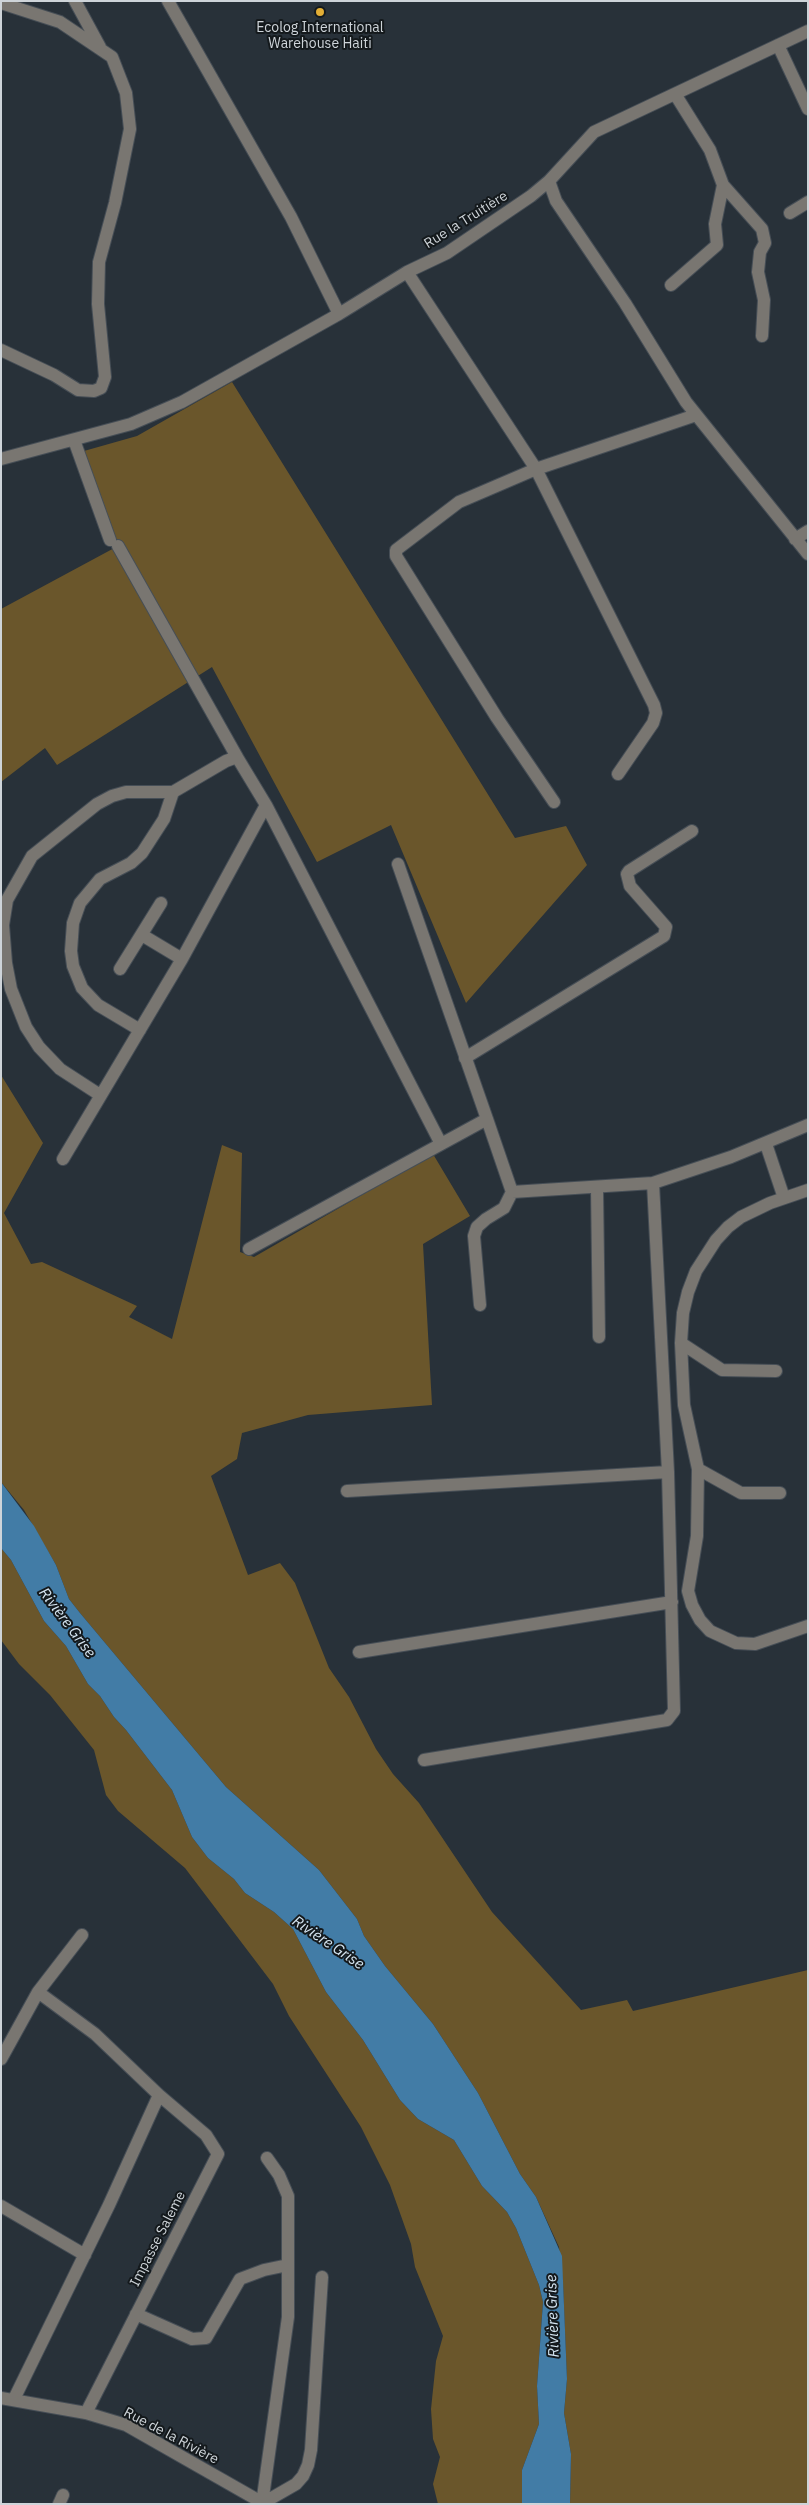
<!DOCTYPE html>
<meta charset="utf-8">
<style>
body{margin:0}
#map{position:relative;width:809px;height:2505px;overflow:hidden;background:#283139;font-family:"IBM Plex Sans",sans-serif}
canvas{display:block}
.frame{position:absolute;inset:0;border:2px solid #ced4d9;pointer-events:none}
</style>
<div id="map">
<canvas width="809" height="2505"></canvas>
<div class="frame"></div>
</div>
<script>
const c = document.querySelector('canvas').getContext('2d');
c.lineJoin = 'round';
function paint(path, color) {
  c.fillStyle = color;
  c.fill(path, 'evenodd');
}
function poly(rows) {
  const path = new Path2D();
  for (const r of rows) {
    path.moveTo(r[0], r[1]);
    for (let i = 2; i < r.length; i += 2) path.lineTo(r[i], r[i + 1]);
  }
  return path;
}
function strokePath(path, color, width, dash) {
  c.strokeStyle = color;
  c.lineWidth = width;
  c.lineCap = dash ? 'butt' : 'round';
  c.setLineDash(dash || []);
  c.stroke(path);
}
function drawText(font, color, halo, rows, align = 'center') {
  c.font = font + ' "IBM Plex Sans",sans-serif';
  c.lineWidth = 4;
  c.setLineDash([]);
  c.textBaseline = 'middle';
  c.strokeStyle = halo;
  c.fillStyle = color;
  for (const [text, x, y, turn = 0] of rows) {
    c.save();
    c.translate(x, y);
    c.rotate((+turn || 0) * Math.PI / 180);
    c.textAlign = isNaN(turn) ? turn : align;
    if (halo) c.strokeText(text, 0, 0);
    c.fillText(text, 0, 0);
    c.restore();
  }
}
paint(poly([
 [232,382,515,838,566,826,587,865,466,1003,391,825,317,862,212,667,57,765,45,748,1,782,1,609,118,546,84,451,137,436],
 [1,1075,43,1143,4,1213,31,1264,42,1262,137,1306,129,1317,172,1339,222,1145,242,1153,240,1252,254,1257,433,1154,470,1216,423,1244,432,1405,308,1415,242,1433,237,1459,211,1476,248,1575,280,1563,295,1583,329,1668,349,1697,376,1749,393,1774,419,1803,492,1912,581,2010,627,2000,633,2011,808,1970,808,2504,570,2504,571,2454,564,2413,567,2379,563,2283,559,2247,536,2197,520,2174,478,2093,433,2024,385,1966,364,1936,357,1919,319,1870,226,1787,80,1613,69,1599,56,1565,24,1510,1,1482],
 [1,1548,11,1560,44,1621,66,1646,88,1684,100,1696,114,1717,126,1730,172,1790,192,1837,208,1858,234,1879,245,1893,274,1912,293,1929,326,1992,363,2040,400,2100,418,2119,454,2140,482,2186,507,2212,516,2228,539,2285,543,2302,537,2386,539,2424,522,2470,522,2504,438,2504,433,2484,440,2457,433,2439,431,2409,436,2361,443,2336,415,2267,411,2244,390,2185,361,2127,289,2016,273,1984,185,1868,118,1811,106,1795,94,1750,50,1695,19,1664,1,1640]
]), '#6a562b');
paint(poly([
 [1,1482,34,1526,56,1565,69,1599,80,1613,226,1787,319,1870,357,1919,364,1936,385,1966,433,2024,478,2093,520,2174,536,2197,562,2256,567,2379,564,2413,571,2454,570,2504,522,2504,522,2470,539,2424,537,2386,543,2302,539,2285,516,2228,507,2212,482,2186,454,2140,418,2119,400,2100,363,2040,326,1992,293,1929,274,1912,245,1893,234,1879,208,1858,192,1837,172,1790,126,1730,114,1717,100,1696,88,1684,66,1646,44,1621,11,1560,1,1548]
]), '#427ca6');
const minor = poly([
 [75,1,100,47],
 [168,1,291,217,339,314],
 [1,3,60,22,112,57,126,93,130,129,115,203,99,262,98,304,105,377,101,388,94,391,78,390,54,375,1,350],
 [778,45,808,109],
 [675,94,710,150,723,185,762,229,765,243,760,252,758,272,764,300,762,336],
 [549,181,556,201,625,303,686,402,808,554],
 [790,213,808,202],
 [407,272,536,469,654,705,656,713,653,723,618,774],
 [671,285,717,245,715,224,723,185],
 [74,440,110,540],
 [1,459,131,424,182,402,339,314,407,272,447,253,531,196,549,181,594,132,808,31],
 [795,539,808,531],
 [118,546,237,757],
 [554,802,497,718,396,556,396,550,459,502,536,469,696,415],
 [398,864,487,1119],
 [142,935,182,959],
 [120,969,161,903],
 [140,1030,98,1005,82,988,73,966,71,951,73,923,80,903,100,879,131,863,142,853,164,819,173,792],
 [465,1058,664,936,666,927,630,886,627,874,629,871,692,831],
 [100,1095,60,1069,39,1047,26,1027,11,989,6,963,3,925,7,900,32,856,97,804,112,796,126,792,173,792,226,761,237,757,266,805,441,1144],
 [766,1144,784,1198],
 [63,1159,182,959,266,805],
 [597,1188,599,1337],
 [808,1190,770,1203,741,1217,728,1227,716,1240,696,1271,688,1292,683,1313,681,1343,684,1405,698,1469,697,1536,688,1591,692,1605,700,1620,710,1631,736,1643,755,1644,808,1626],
 [249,1249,487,1119,512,1192,653,1183,731,1157,808,1125],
 [480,1305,474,1236,477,1227,486,1219,504,1208,512,1192],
 [681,1343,722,1370,776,1371],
 [698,1469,741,1493,780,1493],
 [347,1491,668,1472],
 [359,1652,672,1602],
 [424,1760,667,1720,674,1711,668,1472,653,1183],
 [38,1992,82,1935],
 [1,2059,38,1992,95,2034,159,2095,109,2205,14,2399],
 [1,2206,85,2255],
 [136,2314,192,2339,206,2338,240,2279,264,2270,288,2265],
 [1,2398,86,2413,126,2425,263,2503],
 [86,2413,218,2154,206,2135,159,2095],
 [263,2503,296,2484,303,2476,308,2465,311,2450,322,2277],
 [59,2504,63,2495],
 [262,2504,288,2317,288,2196,279,2175,267,2158]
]);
strokePath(minor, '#464e56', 14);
strokePath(minor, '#797671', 12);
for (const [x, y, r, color] of [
 [320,12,5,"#e3ae35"]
]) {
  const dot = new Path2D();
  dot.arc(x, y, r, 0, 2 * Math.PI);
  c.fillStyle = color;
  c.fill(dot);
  strokePath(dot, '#14191c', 2);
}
drawText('14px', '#ced4d9', '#14191c', [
 ["Ecolog International",320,28],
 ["Warehouse Haiti",320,44]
]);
drawText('14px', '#ced4d9', '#14191c', [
 ["Rue la Truitière",466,220,-32],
 ["Impasse Saleme",158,2239,-63],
 ["Rue de la Rivière",171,2436,28]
]);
drawText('italic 15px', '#d5e5f1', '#14191c', [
 ["Rivière Grise",67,1623,53],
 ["Rivière Grise",328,1943,34],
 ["Rivière Grise",553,2316,-92]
]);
</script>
